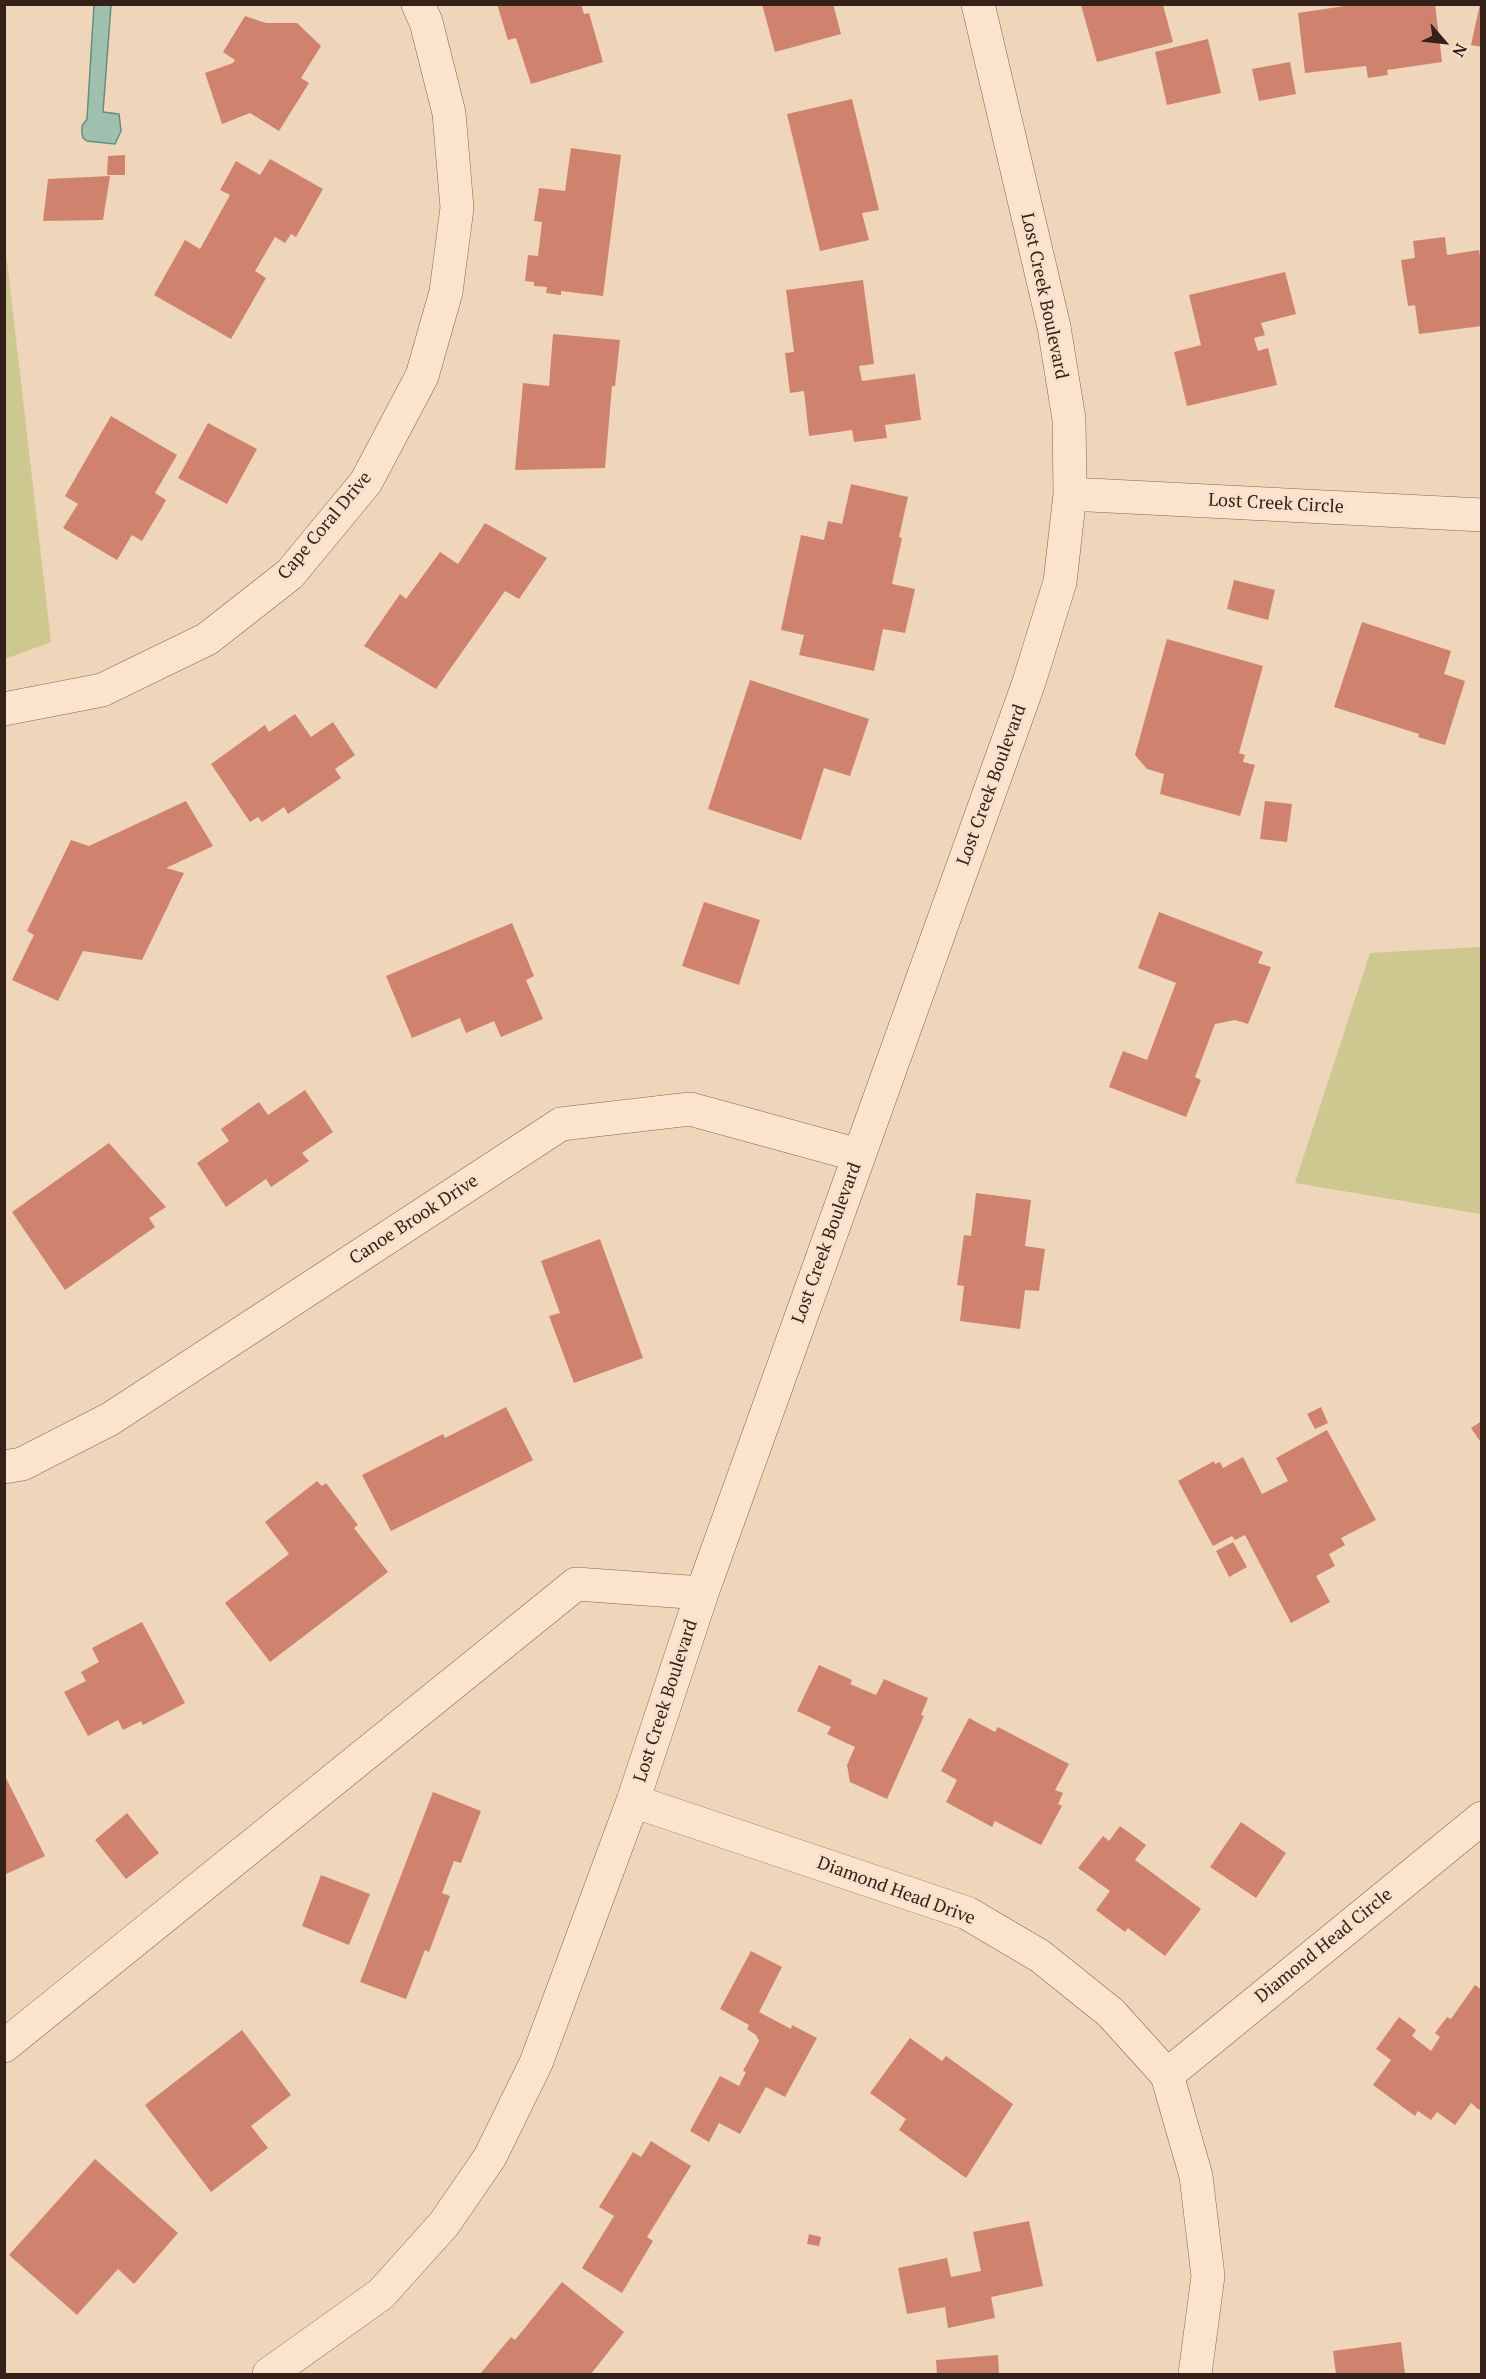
<!DOCTYPE html>
<style>
body{margin:0}
#map{position:relative;width:1486px;height:2379px;overflow:hidden;background:#efd5ba;font-family:"PT Serif",serif}
canvas{display:block}
.frame{position:absolute;inset:0;border:6px solid #35211a;pointer-events:none}
.north{position:absolute;left:1414px;top:12px;width:60px;height:60px;-webkit-text-stroke:4px #f7e1ca;paint-order:stroke;rotate:118deg;font-size:16px;font-weight:700;line-height:24px;text-align:center;color:#35211a}
.north::after{content:'';display:block;margin:auto;width:21px;height:27px;background:#35211a;clip-path:polygon(50% 0,100% 100%,50% 72%,0 100%)}
</style>
<div id="map">
<canvas width="1486" height="2379"></canvas>
<div class="frame"></div>
<div class="north">N</div>
</div>
<script>
const c = document.querySelector('canvas').getContext('2d');
c.lineJoin = 'round';
function paint(path, color) {
  c.fillStyle = color;
  c.fill(path, 'evenodd');
}
function poly(rows) {
  const path = new Path2D();
  for (const r of rows) {
    path.moveTo(r[0], r[1]);
    for (let i = 2; i < r.length; i += 2) path.lineTo(r[i], r[i + 1]);
  }
  return path;
}
function strokePath(path, color, width, dash) {
  c.strokeStyle = color;
  c.lineWidth = width;
  c.lineCap = dash ? 'butt' : 'round';
  c.setLineDash(dash || []);
  c.stroke(path);
}
function drawText(font, color, halo, rows, align = 'center') {
  c.font = font + ' "PT Serif",serif';
  c.lineWidth = 6;
  c.setLineDash([]);
  c.textBaseline = 'middle';
  c.strokeStyle = halo;
  c.fillStyle = color;
  for (const [text, x, y, turn = 0] of rows) {
    c.save();
    c.translate(x, y);
    c.rotate((+turn || 0) * Math.PI / 180);
    c.textAlign = isNaN(turn) ? turn : align;
    if (halo) c.strokeText(text, 0, 0);
    c.fillText(text, 0, 0);
    c.restore();
  }
}
paint(poly([
 [4,235,51,642,5,659,4,659],
 [1481,947,1481,1214,1295,1183,1370,953]
]), '#cdc88f');
const water = poly([
 [94,5,111,5,103,112,119,114,121,131,115,144,87,141,83,138,82,133,82,126,87,119,94,5]
]);
paint(water, '#9fc0af');
strokePath(water, '#678d7c', 1.5);
paint(poly([
 [497,4,581,4,584,14,589,13,603,62,531,84,516,38,508,40],
 [762,4,833,4,841,34,775,52],
 [1358,4,1435,4,1442,62,1387,70,1388,75,1368,78,1366,66,1305,73,1298,13],
 [1480,4,1482,4,1482,47,1471,45],
 [1081,5,1163,5,1173,42,1097,62],
 [245,16,266,23,297,23,321,46,301,78,309,83,279,131,250,113,222,124,205,73,233,63,235,60,223,52],
 [1208,39,1221,93,1167,105,1155,52],
 [1290,62,1296,94,1259,101,1252,69],
 [852,99,879,210,862,213,869,240,820,251,787,114],
 [571,148,621,155,603,296,561,291,561,295,546,293,547,287,534,286,534,282,525,281,528,255,538,256,542,222,534,221,539,188,565,191],
 [125,155,125,175,107,175,108,156],
 [270,159,323,189,296,237,291,234,285,243,275,237,255,271,266,278,231,339,154,295,185,240,200,249,230,195,220,190,236,161,260,175],
 [110,176,103,220,43,221,48,179],
 [1445,237,1447,255,1479,250,1482,267,1482,326,1419,334,1415,305,1408,306,1401,260,1415,258,1413,241],
 [1285,272,1296,314,1261,323,1265,335,1254,338,1258,351,1268,348,1277,385,1187,406,1174,352,1201,345,1189,295],
 [863,280,874,364,859,366,862,381,915,374,921,420,885,425,887,438,854,442,852,430,809,436,804,391,790,393,785,353,794,352,786,290],
 [553,334,620,340,615,386,612,386,605,468,515,470,523,383,549,386],
 [111,416,177,455,155,493,166,500,161,509,142,541,132,535,117,560,63,528,78,504,65,496],
 [208,423,257,449,227,504,178,478],
 [851,484,908,497,899,537,902,538,892,584,915,589,905,633,883,629,874,671,799,655,804,635,781,630,801,535,824,540,828,521,842,524],
 [485,523,547,558,519,599,505,591,436,689,364,646,400,594,406,599,440,552,458,564],
 [1234,580,1275,590,1268,620,1227,609],
 [1362,622,1451,651,1444,674,1465,681,1445,745,1418,737,1419,734,1334,707],
 [1167,639,1263,666,1239,753,1245,755,1243,762,1255,765,1240,816,1160,794,1164,774,1147,769,1135,755],
 [750,680,869,719,850,776,824,768,801,840,708,809],
 [295,714,311,737,333,722,355,755,335,769,341,778,288,814,284,807,262,822,258,817,250,822,211,764,265,725,269,732],
 [186,801,213,846,166,868,184,873,142,960,83,951,58,1001,12,980,34,935,27,931,71,840,89,846],
 [1265,801,1292,804,1287,842,1260,839],
 [704,902,760,920,739,985,682,966],
 [1159,912,1263,952,1258,963,1271,967,1248,1024,1235,1020,1215,1024,1195,1077,1201,1080,1186,1117,1109,1087,1123,1051,1147,1060,1176,983,1138,968],
 [512,923,534,976,526,980,543,1019,501,1037,494,1021,466,1033,460,1018,412,1038,386,976],
 [305,1090,333,1132,302,1153,309,1161,271,1187,266,1179,226,1207,197,1163,229,1141,221,1129,259,1102,268,1115],
 [109,1143,166,1207,149,1218,155,1227,65,1290,12,1212],
 [976,1193,1031,1200,1025,1246,1045,1249,1039,1291,1025,1290,1020,1329,960,1321,964,1286,957,1285,964,1235,971,1236],
 [600,1239,643,1358,574,1383,549,1316,560,1313,541,1261],
 [506,1407,533,1460,391,1531,362,1475,443,1434,445,1438],
 [1321,1407,1328,1423,1315,1429,1307,1414],
 [1482,1421,1482,1444,1471,1428],
 [1327,1430,1376,1520,1341,1538,1345,1545,1329,1554,1335,1566,1316,1576,1330,1602,1291,1623,1245,1535,1235,1540,1232,1536,1213,1546,1178,1481,1214,1461,1215,1464,1220,1462,1223,1468,1243,1457,1262,1494,1288,1481,1276,1458],
 [317,1481,322,1486,326,1483,358,1525,354,1528,388,1572,270,1662,225,1603,289,1554,265,1522],
 [1233,1542,1247,1567,1229,1577,1216,1551],
 [142,1622,185,1703,143,1725,141,1721,123,1730,118,1720,88,1736,64,1692,86,1681,81,1672,99,1662,92,1648],
 [819,1665,852,1680,850,1684,876,1695,884,1679,928,1698,921,1715,924,1716,887,1799,850,1782,847,1765,855,1747,827,1734,831,1727,797,1711],
 [969,1718,995,1732,998,1727,1069,1764,1055,1790,1063,1793,1058,1804,1062,1806,1041,1845,995,1821,992,1827,946,1802,957,1780,941,1771],
 [4,1774,45,1856,4,1875],
 [433,1792,481,1811,461,1863,454,1861,442,1893,450,1896,429,1952,425,1950,406,1999,360,1982],
 [127,1813,159,1853,126,1879,95,1840],
 [1241,1822,1286,1853,1256,1898,1210,1867],
 [1120,1826,1146,1845,1135,1860,1201,1909,1165,1956,1128,1928,1125,1932,1096,1910,1110,1891,1078,1868,1103,1836,1109,1841],
 [321,1875,370,1894,349,1945,302,1926],
 [751,1951,782,1967,759,2012,791,2029,792,2025,817,2038,785,2097,766,2087,740,2134,719,2123,709,2142,690,2131,720,2076,739,2086,746,2072,743,2071,759,2041,756,2035,747,2029,749,2025,720,2009],
 [1475,1985,1482,1990,1482,2107,1479,2110,1471,2103,1455,2125,1437,2112,1431,2120,1418,2111,1415,2116,1373,2085,1391,2060,1376,2049,1399,2017,1416,2030,1412,2036,1431,2051,1440,2037,1435,2033,1447,2017,1451,2019],
 [242,2030,291,2095,251,2126,268,2148,211,2192,145,2105],
 [910,2038,942,2061,946,2056,1013,2104,966,2178,899,2130,906,2119,870,2093],
 [651,2141,691,2166,647,2237,653,2241,622,2293,582,2268,614,2216,599,2207,633,2152,641,2157],
 [95,2159,178,2233,134,2284,118,2269,77,2315,9,2255],
 [1029,2221,1043,2286,991,2297,995,2318,948,2328,945,2307,907,2314,898,2268,947,2258,951,2277,981,2271,973,2232],
 [809,2234,821,2237,819,2246,807,2244],
 [562,2282,624,2332,591,2374,480,2374,511,2337,515,2340],
 [1401,2342,1405,2374,1336,2374,1333,2351],
 [998,2355,999,2374,937,2374,936,2360]
]), '#cf836e');
const minor = poly([
 [1070,494,1482,515],
 [4,709,102,690,207,639,290,574,366,482,422,376,446,292,457,208,449,113,426,22,418,4],
 [4,1467,22,1464,110,1419,561,1124,690,1109,858,1155],
 [633,1801,967,1913,1040,1956,1111,2013,1167,2075,1196,2176,1208,2276,1195,2374],
 [4,2046,576,1584,702,1593],
 [1167,2075,1482,1818],
 [269,2374,381,2294,444,2224,490,2157,536,2063,633,1801,702,1593,1028,685,1060,582,1070,494,1069,419,1054,327,978,4]
]);
strokePath(minor, '#876554', 34);
strokePath(minor, '#fae4ce', 33);
drawText('18px', '#35211a', '#f7e1ca', [
 ["Lost Creek Boulevard",1044,296,78],
 ["Lost Creek Circle",1276,504,3],
 ["Cape Coral Drive",325,526,-50],
 ["Lost Creek Boulevard",992,785,-70],
 ["Canoe Brook Drive",414,1220,-33],
 ["Lost Creek Boulevard",827,1243,-70],
 ["Lost Creek Boulevard",666,1701,-72],
 ["Diamond Head Drive",896,1891,20],
 ["Diamond Head Circle",1324,1946,-39]
]);
</script>
